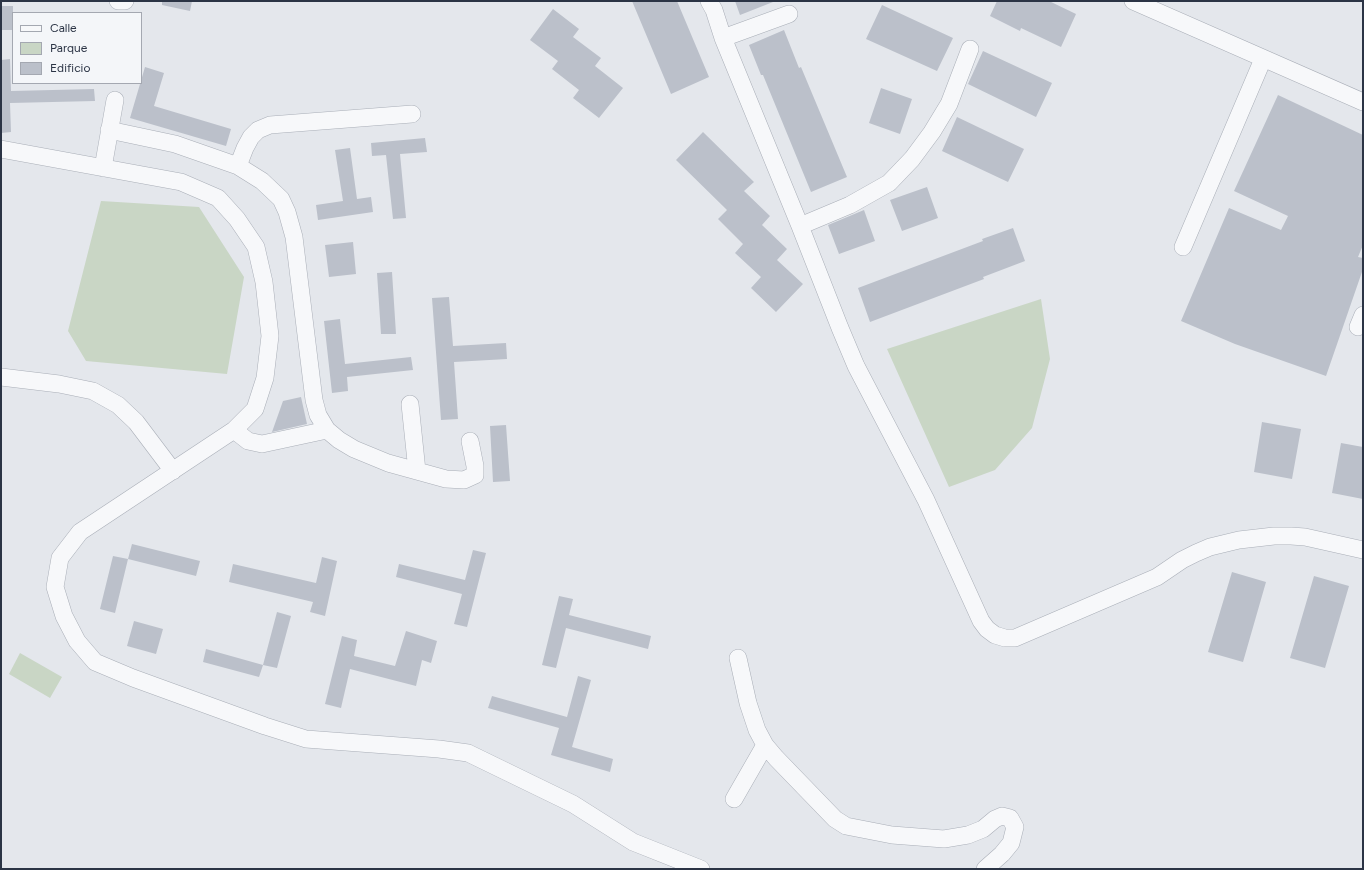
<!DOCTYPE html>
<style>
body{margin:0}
#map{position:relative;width:1364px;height:870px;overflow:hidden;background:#e4e7ec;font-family:Figtree,sans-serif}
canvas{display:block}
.frame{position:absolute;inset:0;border:2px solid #2b3445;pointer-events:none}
.legend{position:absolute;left:12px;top:12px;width:130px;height:72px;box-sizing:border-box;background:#f4f6f9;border:1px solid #a4a8b1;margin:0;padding:5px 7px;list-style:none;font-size:12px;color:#2b3445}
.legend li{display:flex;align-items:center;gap:8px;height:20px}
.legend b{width:20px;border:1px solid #a4a8b1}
</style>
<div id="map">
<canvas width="1364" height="870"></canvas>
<div class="frame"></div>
<ul class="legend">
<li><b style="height:5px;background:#f7f8fa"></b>Calle</li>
<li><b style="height:11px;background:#c9d6c5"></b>Parque</li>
<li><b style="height:11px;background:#bbc0ca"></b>Edificio</li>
</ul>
</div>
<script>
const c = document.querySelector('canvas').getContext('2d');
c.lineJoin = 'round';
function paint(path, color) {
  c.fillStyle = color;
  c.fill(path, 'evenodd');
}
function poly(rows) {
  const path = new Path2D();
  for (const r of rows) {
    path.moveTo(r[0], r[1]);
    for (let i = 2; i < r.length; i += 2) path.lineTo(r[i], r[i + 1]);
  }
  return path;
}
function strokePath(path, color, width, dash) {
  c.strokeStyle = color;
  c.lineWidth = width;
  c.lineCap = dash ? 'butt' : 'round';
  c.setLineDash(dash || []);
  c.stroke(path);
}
paint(poly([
 [101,201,199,207,244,277,227,374,86,361,68,331],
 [1041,299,1050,359,1032,428,995,470,949,487,887,349],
 [20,653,62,677,50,698,9,674]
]), '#c9d6c5');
paint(poly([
 [162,1,192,1,190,11,162,5],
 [632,1,677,1,709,77,671,94],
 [735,1,773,1,773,2,740,15],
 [997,1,1049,1,1076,14,1061,47,1021,28,1020,31,990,16],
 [882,5,953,38,937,71,866,39],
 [1,6,13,6,13,30,1,30],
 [553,9,579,29,573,37,601,58,595,66,623,88,599,118,573,98,579,90,552,69,558,61,530,40],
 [784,30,799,68,801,67,847,177,811,192,763,75,761,75,749,45],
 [983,51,1052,83,1036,117,968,84],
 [10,59,11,91,94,89,95,101,10,103,11,132,1,133,1,60],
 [145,67,164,73,154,106,231,129,226,146,130,118],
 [881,88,912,99,900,134,869,123],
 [1278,95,1363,135,1363,245,1358,257,1363,258,1363,269,1326,376,1235,344,1181,321,1229,208,1281,230,1288,216,1234,191],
 [957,117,1024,149,1008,182,942,151],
 [703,132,754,182,744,191,770,216,762,225,787,249,777,260,803,284,776,312,751,288,761,277,735,253,743,244,718,219,727,210,676,160],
 [425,138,427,152,400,154,406,218,393,219,386,155,372,156,371,143],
 [350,148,357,199,371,197,373,212,318,220,316,205,343,201,335,150],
 [927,187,938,218,902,231,890,200],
 [864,210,875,241,839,254,828,225],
 [1013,228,1025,261,983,277,984,279,870,322,858,288,983,241,982,239],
 [353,242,356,274,329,277,325,245],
 [392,272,396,334,381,334,377,273],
 [449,297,453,346,506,343,507,359,454,362,458,419,441,420,432,298],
 [340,319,345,364,411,357,413,370,347,377,348,391,332,393,324,321],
 [301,397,307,424,272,432,283,401],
 [1262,422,1301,429,1292,479,1254,472],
 [506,425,510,481,493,482,490,426],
 [1341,443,1363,447,1363,499,1332,493],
 [132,544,200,561,196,576,128,559],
 [473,550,486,553,467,627,454,624,462,594,396,577,399,564,465,580],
 [113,556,128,559,115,613,100,609],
 [322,557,337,561,325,616,310,612,313,602,229,582,233,564,316,583],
 [1232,572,1266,582,1243,662,1208,652],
 [1314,576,1349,586,1325,668,1290,658],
 [559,596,573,599,569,615,651,636,648,649,566,628,556,668,542,665],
 [277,612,291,616,277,668,263,665],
 [134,621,163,629,156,654,127,646],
 [406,631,437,641,431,663,422,660,416,686,350,669,341,708,325,704,342,636,357,640,354,656,395,666],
 [206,649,263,665,259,677,203,662],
 [578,676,591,680,572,747,613,759,610,772,551,755,559,728,488,708,492,696,567,717]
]), '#bbc0ca');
const minor = poly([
 [118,1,125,1],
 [709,1,714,10,723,38,800,226,840,328,856,366,926,500,981,621,987,629,995,635,1005,638,1015,638,1157,577,1182,560,1196,553,1210,547,1239,540,1274,536,1291,536,1305,537,1363,550],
 [1133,1,1363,102],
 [723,38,789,14],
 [109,130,175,144,238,166,262,181,281,199,287,212,294,237,314,400,318,415,327,430,339,440,354,449,388,463,446,479,464,480,475,475,475,466,470,441],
 [1,149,181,182,218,198,237,219,256,247,264,282,270,336,265,378,255,409,234,430,80,532,60,558,55,587,64,616,77,641,95,662,133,678,265,726,306,739,439,749,468,753,573,804,633,842,701,869],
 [238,166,245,148,251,137,258,130,270,125,412,114],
 [103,168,115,100],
 [800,226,850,205,889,183,912,159,932,132,949,104,970,49],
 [1183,247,1263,59],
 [1358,327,1363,315],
 [1,377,59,384,93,391,118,405,136,422,173,471],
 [410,404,417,471],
 [234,430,248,441,262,444,327,430],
 [738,658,748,703,757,730,765,745,776,758,835,819,846,826,892,835,944,839,968,835,983,829,995,819,1002,816,1010,818,1015,827,1011,843,1002,854,985,869],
 [734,799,765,745]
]);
strokePath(minor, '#a9aeb7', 18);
strokePath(minor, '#f7f8fa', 17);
</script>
